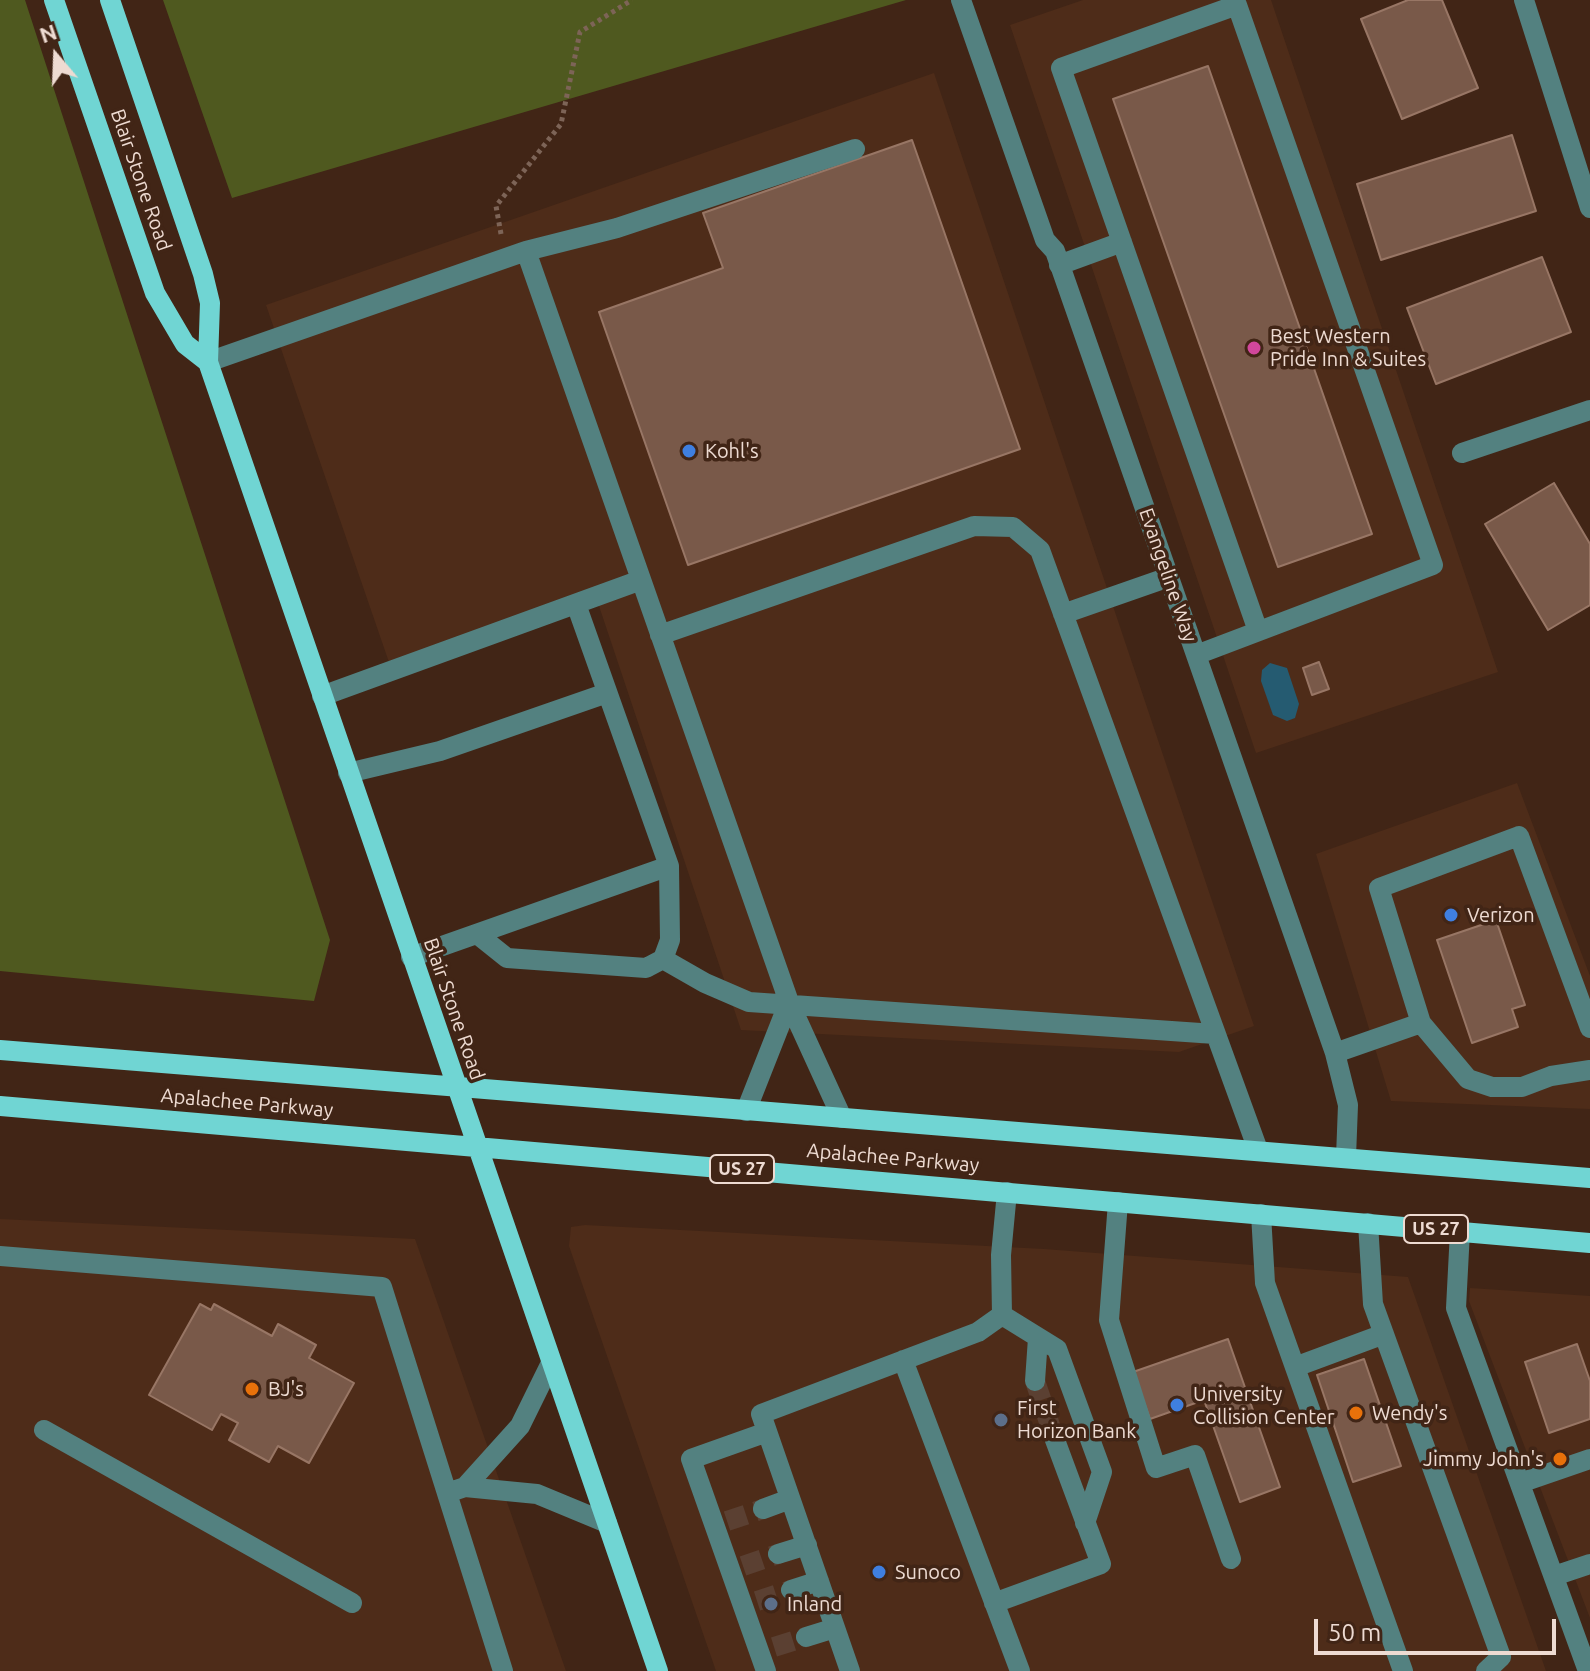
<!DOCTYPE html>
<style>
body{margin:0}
#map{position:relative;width:1590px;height:1671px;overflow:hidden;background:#412516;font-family:Ubuntu,sans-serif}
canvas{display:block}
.north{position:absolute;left:16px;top:16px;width:80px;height:80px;-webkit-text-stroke:6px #412516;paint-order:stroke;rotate:341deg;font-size:22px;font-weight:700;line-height:32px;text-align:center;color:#eedbd2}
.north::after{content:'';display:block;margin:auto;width:28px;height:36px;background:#eedbd2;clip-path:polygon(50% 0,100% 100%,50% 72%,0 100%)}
.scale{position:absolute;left:1314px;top:1619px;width:242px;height:36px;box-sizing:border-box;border:4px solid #eedbd2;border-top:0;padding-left:10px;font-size:24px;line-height:28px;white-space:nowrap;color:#eedbd2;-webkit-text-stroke:6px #412516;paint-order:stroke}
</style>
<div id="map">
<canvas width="1590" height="1671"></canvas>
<div class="north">N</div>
<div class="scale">50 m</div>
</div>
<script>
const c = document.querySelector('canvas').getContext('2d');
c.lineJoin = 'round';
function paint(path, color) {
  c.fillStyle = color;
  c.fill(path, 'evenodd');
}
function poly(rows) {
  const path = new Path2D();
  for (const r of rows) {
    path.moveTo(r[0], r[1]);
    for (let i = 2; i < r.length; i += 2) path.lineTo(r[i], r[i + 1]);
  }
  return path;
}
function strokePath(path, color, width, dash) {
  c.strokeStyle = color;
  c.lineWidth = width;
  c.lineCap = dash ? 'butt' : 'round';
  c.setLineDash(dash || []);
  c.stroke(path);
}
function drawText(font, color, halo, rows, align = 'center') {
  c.font = font + ' Ubuntu,sans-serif';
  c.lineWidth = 7;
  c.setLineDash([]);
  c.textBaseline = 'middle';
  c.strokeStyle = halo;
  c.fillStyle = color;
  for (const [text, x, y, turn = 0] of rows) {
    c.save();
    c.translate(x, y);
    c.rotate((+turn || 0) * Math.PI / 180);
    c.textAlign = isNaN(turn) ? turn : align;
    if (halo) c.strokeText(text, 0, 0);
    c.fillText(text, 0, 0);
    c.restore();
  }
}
paint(poly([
 [1083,0,1271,0,1498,672,1256,753,1010,25],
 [934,73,1254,1026,1179,1052,741,1030,596,597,392,671,266,305],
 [1517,783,1590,976,1590,1109,1391,1101,1316,854],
 [0,1219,415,1239,566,1671,0,1671],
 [585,1225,1044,1249,1408,1277,1546,1671,716,1671,569,1246,571,1227],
 [1470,1288,1590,1296,1590,1618,1469,1301]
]), '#4e2c19');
paint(poly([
 [0,0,25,0,330,940,314,1001,0,971],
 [163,0,906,0,232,198]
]), '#4f591f');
paint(poly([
 [1270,663,1287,668,1299,704,1295,718,1287,721,1273,715,1261,681,1262,670]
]), '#255b71');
const building = poly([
 [1408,0,1442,0,1478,88,1402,119,1361,19,1408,0],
 [1208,66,1372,534,1278,567,1113,99,1208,66],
 [1512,135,1536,211,1381,260,1357,184,1512,135],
 [912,140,1020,449,688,565,599,312,723,268,703,213,912,140],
 [1542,257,1571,332,1436,384,1407,308,1542,257],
 [1554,483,1590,544,1590,605,1548,630,1485,524,1554,483],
 [1319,662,1329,689,1312,695,1303,668,1319,662],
 [1496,920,1525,1005,1512,1009,1518,1027,1472,1043,1437,940,1496,920],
 [200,1304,211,1310,214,1304,272,1336,278,1324,316,1345,309,1358,354,1383,309,1463,278,1446,269,1462,229,1440,238,1423,221,1414,212,1430,149,1395,200,1304],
 [1228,1339,1280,1487,1240,1502,1204,1400,1150,1419,1133,1372,1228,1339],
 [1577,1344,1590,1381,1590,1419,1549,1433,1525,1362,1577,1344],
 [1364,1359,1401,1466,1353,1482,1317,1375,1364,1359]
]);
paint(building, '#795949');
strokePath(building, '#987665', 2);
strokePath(poly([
 [1035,1381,1055,1440],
 [727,1521,763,1509],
 [743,1566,778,1554],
 [757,1601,791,1590],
 [774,1647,806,1637]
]), '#5b4032', 20, [20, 10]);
strokePath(poly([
 [501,234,496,206,561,124,580,32,632,0]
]), '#7d6457', 5, [4, 4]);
strokePath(poly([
 [961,0,1045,240,1055,251,1335,1053,1348,1105,1346,1157],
 [1524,0,1590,208],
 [526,251,789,1002,842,1118],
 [1059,265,1122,242],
 [208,362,526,251,617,228,855,149],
 [1462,453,1590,410],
 [1063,614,1169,577],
 [660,635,974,526,1013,527,1040,550,1258,1150],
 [1196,655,1433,565,1237,5,1061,68,1258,631],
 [322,696,641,580],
 [348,773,440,751,607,693],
 [477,934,507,958,646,968,663,959,670,940,669,866,576,604],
 [411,957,669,866],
 [663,959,705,983,749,1002,1215,1034],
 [1590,1028,1519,836,1379,888,1421,1023,1468,1079,1492,1087,1522,1087,1551,1076,1590,1070],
 [1335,1053,1421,1023],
 [746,1111,789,1002],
 [1118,1202,1109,1320,1156,1468,1195,1455,1231,1559],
 [1261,1214,1265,1283,1403,1671],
 [1368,1223,1373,1304,1501,1657,1486,1671],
 [1460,1231,1456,1308,1588,1671],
 [0,1256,382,1287,503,1671],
 [1002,1315,1057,1349,1102,1472,1085,1523],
 [1002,1315,1001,1255,1007,1192],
 [903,1360,1020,1671],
 [1295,1367,1384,1334],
 [1035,1381,1038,1338],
 [44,1430,352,1603],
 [1520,1483,1590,1459],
 [465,1487,520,1426,551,1363],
 [447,1493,465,1487,537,1494,607,1523],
 [763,1509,790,1499],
 [778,1554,807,1545],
 [1554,1576,1590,1564],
 [791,1590,819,1581],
 [994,1603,1101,1564,1055,1440],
 [806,1637,835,1628],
 [766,1671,691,1459,767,1432],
 [850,1671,761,1414,978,1332,1002,1315]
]), '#538180', 20);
strokePath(poly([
 [54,0,155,293,185,344,208,362],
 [110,0,203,274,210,303,208,362,658,1671],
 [0,1050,1590,1178],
 [0,1106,1590,1243]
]), '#70d5d3', 20);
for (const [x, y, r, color] of [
 [1254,348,8,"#d1479c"],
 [689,451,8,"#3f7fe0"],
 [1451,915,8,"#3f7fe0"],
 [252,1389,8,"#e8710a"],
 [1177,1405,8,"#3f7fe0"],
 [1356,1413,8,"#e8710a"],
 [1001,1420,8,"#5c6f8a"],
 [1560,1459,8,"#e8710a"],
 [879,1572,8,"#3f7fe0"],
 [771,1604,8,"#5c6f8a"]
]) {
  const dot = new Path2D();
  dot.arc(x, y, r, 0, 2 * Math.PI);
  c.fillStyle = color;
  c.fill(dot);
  strokePath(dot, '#412516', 3);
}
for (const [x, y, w] of [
 [742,1169,64],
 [1436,1229,64]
]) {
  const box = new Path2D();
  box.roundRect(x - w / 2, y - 14, w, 28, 6);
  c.fillStyle = '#412516';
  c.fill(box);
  strokePath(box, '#eedbd2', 2);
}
drawText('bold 18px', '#eedbd2', null, [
 ["US 27",742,1169],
 ["US 27",1436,1229]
]);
drawText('20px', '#eedbd2', '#412516', [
 ["Blair Stone Road",141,180,71],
 ["Evangeline Way",1168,575,71],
 ["Blair Stone Road",454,1009,71],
 ["Apalachee Parkway",247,1103,5],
 ["Apalachee Parkway",893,1158,5]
]);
drawText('20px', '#eedbd2', '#412516', [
 ["Best Western",1270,336],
 ["Pride Inn & Suites",1270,359],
 ["Kohl's",705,451],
 ["Verizon",1467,915],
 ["BJ's",268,1389],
 ["University",1193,1394],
 ["Collision Center",1193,1417],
 ["First",1017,1408],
 ["Horizon Bank",1017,1431],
 ["Wendy's",1372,1413],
 ["Jimmy John's",1544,1459,"right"],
 ["Sunoco",895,1572],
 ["Inland",787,1604]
], 'left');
</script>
